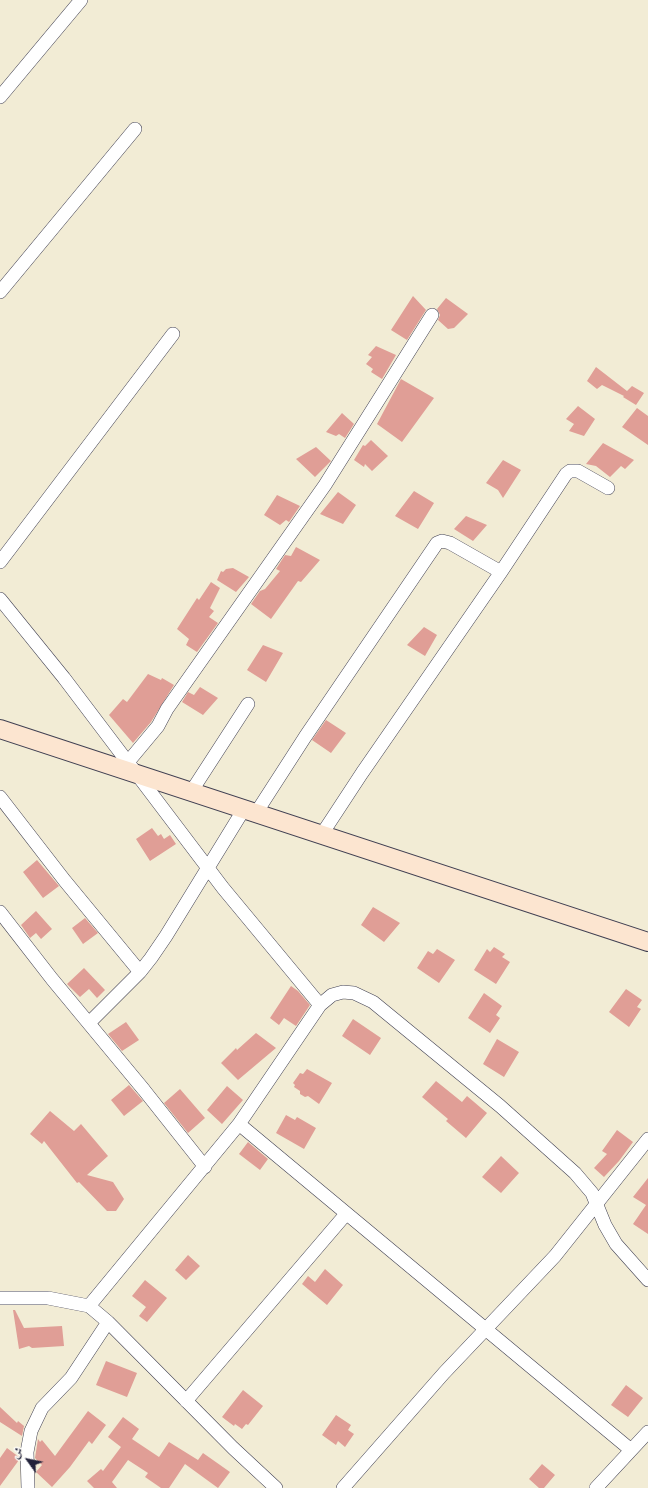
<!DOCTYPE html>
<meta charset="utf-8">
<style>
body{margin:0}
#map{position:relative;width:648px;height:1488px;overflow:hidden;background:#f2ecd5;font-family:"IM FELL English",Amiri,serif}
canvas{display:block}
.north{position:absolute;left:8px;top:1440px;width:40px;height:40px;-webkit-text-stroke:3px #fdfcf7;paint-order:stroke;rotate:303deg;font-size:11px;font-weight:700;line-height:16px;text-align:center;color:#22223b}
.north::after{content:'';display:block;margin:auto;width:14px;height:18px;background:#22223b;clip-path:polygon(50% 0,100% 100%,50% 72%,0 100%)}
</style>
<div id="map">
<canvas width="648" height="1488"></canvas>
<div class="north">ش</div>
</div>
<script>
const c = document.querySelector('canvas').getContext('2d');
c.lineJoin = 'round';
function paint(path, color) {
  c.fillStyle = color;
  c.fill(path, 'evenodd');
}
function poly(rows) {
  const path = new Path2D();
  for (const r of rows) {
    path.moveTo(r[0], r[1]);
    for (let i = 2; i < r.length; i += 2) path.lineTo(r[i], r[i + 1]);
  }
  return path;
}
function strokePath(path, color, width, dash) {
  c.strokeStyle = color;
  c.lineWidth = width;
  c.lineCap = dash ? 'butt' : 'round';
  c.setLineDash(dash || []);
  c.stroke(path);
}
paint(poly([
 [413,296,426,310,407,340,391,330],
 [446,298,468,314,454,328,448,329,438,320,440,315,437,309],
 [376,346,396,355,382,379,371,372,373,369,366,364,372,357,368,355],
 [596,367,627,391,632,386,644,393,636,405,623,397,624,396,602,385,597,389,587,381],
 [401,379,434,398,402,442,377,424],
 [578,406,595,419,584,436,569,431,574,424,566,419],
 [637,408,648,416,648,445,622,427],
 [342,413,354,424,345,438,339,434,336,436,326,432],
 [371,440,388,456,372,471,365,464,364,467,354,460,363,445,365,446],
 [603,443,634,460,625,469,621,466,610,477,596,466,586,464],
 [316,447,331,461,315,477,296,459],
 [503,460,521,470,503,498,498,490,486,483],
 [414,491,434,503,418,529,395,516],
 [338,492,356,505,343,524,320,514],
 [277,495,300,506,289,522,286,520,280,525,264,515],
 [466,516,487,525,473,541,454,529],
 [296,547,320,560,301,582,298,581,271,619,251,604,260,591,265,589,280,571,276,569,285,555,291,556],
 [233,568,249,577,236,592,217,580,221,571,223,572,226,569],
 [211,582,220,588,210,608,214,611,209,617,218,623,197,652,186,645,189,639,177,629,197,598,199,600],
 [424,627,437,635,425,656,407,645],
 [263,645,283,653,266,682,247,670],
 [148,674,161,680,162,678,174,685,151,722,133,743,109,715,123,699,127,702],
 [200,687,218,698,203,715,182,702,188,692,194,695],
 [326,720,346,733,331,753,312,740],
 [152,828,158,836,161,834,164,839,170,835,176,844,150,861,136,839],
 [37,860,59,886,43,898,23,872],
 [373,907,400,923,384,942,361,925],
 [36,911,52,929,41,939,36,933,30,938,21,925],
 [85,918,98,933,83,944,72,928],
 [494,947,505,954,502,957,510,962,496,984,474,970,487,949,490,952],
 [437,949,455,960,439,983,417,968,428,951,433,954],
 [84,968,105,990,97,998,89,989,80,997,67,984],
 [291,986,298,991,310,1005,296,1026,284,1018,279,1025,270,1018],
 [626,989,642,1000,637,1007,641,1009,629,1027,609,1012],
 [484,993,502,1006,496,1015,500,1018,490,1033,468,1018],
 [353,1019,381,1038,370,1055,342,1036],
 [126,1022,139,1040,122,1051,108,1034],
 [256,1033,276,1048,238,1080,221,1063,236,1048,237,1050],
 [497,1039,519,1052,504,1077,483,1064],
 [307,1069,332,1083,319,1104,308,1096,305,1097,300,1094,300,1091,294,1087,295,1085,293,1083,300,1073,303,1074],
 [436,1081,462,1102,467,1096,487,1113,466,1138,446,1121,448,1119,422,1097],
 [129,1085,143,1101,124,1116,111,1100],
 [227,1086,243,1100,222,1124,207,1110],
 [180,1089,205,1118,188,1133,164,1103],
 [50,1111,74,1131,81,1124,108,1156,87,1175,113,1182,124,1199,116,1211,107,1211,79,1182,77,1183,44,1141,42,1144,30,1134],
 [286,1115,295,1120,297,1117,316,1128,304,1149,276,1133],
 [617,1130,633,1142,619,1161,604,1177,594,1168,607,1154,602,1151],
 [248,1142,268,1159,260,1170,239,1154],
 [501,1156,519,1173,501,1193,482,1177],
 [648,1178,648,1234,633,1224,646,1205,633,1197],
 [188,1255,200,1266,186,1280,175,1270],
 [325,1269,343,1285,327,1305,302,1284,308,1276,315,1282],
 [145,1280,167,1298,147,1322,139,1316,146,1307,132,1296],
 [13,1310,15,1310,24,1328,62,1326,64,1346,32,1348,29,1346,19,1349],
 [106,1361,137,1373,127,1397,96,1385],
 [626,1385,643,1398,628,1417,611,1405],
 [243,1390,263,1406,248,1425,246,1424,242,1429,235,1424,234,1426,222,1417],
 [0,1407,17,1423,18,1421,24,1426,22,1436,0,1422],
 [88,1411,106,1425,92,1444,89,1441,70,1467,52,1487,36,1472,42,1465,35,1458,38,1439,40,1442,42,1440,55,1456],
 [336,1415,351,1425,348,1430,354,1434,345,1447,338,1441,336,1445,322,1435],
 [123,1417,139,1429,132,1439,159,1457,169,1442,198,1460,203,1453,230,1472,218,1488,185,1464,169,1488,161,1488,145,1477,148,1473,128,1460,112,1482,117,1488,94,1488,87,1481,101,1469,103,1471,121,1447,108,1437],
 [7,1448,19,1457,19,1460,0,1486,0,1458],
 [542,1464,555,1475,544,1488,539,1488,529,1479]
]), '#e09e96');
const street = poly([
 [0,97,81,0],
 [0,292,135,129],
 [0,562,173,334],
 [0,599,64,678,223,888,320,1005],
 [128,762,158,726,167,709,325,485,432,315],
 [191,792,248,704],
 [0,797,65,881,140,972],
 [256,813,305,737,437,543,442,541,450,543,501,572],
 [322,834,362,773,501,572,566,474,570,471,578,471,608,488],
 [0,912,52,979,144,1090,205,1167],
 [89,1023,140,972,151,958,166,936,244,809],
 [239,1124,631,1450],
 [0,1298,48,1298,89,1306,108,1322,233,1448,276,1488],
 [89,1306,239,1124,320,1005,332,995,343,992,354,993,373,1002,500,1106,575,1173,592,1193,605,1225,616,1244,648,1280],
 [186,1401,346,1214],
 [28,1488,27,1452,31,1431,42,1408,71,1378,108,1322],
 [343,1488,444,1373,555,1256,648,1139],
 [596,1488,648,1432]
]);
const secondary = poly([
 [0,729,648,942]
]);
strokePath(street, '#414052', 14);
strokePath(secondary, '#414052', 20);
strokePath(street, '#fff', 13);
strokePath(secondary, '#fce5d0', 18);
</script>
